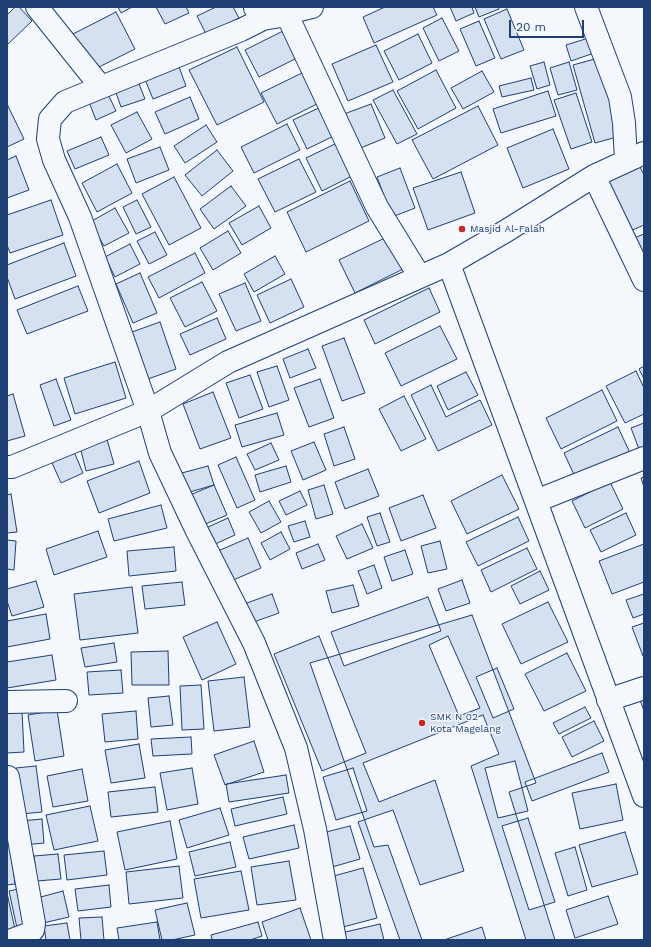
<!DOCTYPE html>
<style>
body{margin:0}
#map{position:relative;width:651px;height:947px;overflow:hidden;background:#f4f7fb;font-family:"Work Sans",sans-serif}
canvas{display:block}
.frame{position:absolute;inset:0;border:8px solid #1d3f73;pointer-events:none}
.scale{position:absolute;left:509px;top:20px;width:75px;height:18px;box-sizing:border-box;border:2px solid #1d3f73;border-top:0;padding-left:5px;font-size:12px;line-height:14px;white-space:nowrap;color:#1d3f73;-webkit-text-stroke:3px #f4f7fb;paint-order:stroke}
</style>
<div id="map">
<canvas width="651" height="947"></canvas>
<div class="frame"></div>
<div class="scale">20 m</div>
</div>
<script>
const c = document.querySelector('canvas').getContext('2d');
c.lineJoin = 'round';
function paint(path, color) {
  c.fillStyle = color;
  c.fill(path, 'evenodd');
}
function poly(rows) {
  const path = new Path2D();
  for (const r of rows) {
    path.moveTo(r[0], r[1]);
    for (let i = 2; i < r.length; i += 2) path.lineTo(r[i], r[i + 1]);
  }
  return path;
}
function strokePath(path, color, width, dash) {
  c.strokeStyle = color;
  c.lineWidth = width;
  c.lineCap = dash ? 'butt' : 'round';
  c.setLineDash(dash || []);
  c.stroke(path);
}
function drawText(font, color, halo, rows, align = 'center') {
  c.font = font + ' "Work Sans",sans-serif';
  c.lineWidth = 3;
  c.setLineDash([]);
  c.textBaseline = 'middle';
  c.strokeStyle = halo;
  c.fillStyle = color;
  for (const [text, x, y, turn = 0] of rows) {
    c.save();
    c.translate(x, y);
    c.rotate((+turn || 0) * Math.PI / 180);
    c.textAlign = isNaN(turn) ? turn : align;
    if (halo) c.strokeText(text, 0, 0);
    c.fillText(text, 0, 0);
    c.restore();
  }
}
const building = poly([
 [15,7,19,7,32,21,7,45,7,15,15,7],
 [118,7,132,7,121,13,118,7],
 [156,7,186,7,189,13,165,24,156,7],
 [216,7,233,7,239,18,206,34,197,16,216,7],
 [385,7,433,7,437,15,374,43,363,17,385,7],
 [450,7,472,7,474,13,456,21,450,7],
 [475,7,498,7,499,9,479,17,475,7],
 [507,9,524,50,501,59,484,19,507,9],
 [116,12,135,49,91,71,73,34,116,12],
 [442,18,459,51,439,61,423,28,442,18],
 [479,21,495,58,476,66,460,29,479,21],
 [283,31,297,58,259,77,245,50,283,31],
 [418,34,432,63,399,80,384,51,418,34],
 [595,36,600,51,571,61,566,45,595,36],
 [376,45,393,82,348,101,332,64,376,45],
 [237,47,264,102,217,125,189,70,237,47],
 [602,57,624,135,595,143,573,65,602,57],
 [544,62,550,85,537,89,530,66,544,62],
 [569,62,577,90,558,95,550,68,569,62],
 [178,64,186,86,153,99,144,77,178,64],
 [436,70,456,108,418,129,397,91,436,70],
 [482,71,494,92,463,109,451,88,482,71],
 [304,72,319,103,277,124,261,93,304,72],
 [531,78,534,90,502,97,499,86,531,78],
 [137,79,145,99,121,107,114,87,137,79],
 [393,90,417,134,397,144,373,100,393,90],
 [548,91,556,116,501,133,493,109,548,91],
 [576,93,592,142,571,149,554,100,576,93],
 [108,94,116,111,96,120,89,102,108,94],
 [190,97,199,119,165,134,155,112,190,97],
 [7,104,24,139,7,147,7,104],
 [371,104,385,138,358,149,344,114,371,104],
 [323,106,338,134,307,149,293,120,323,106],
 [478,106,498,145,433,179,412,140,478,106],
 [137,112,152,139,126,153,111,125,137,112],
 [287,124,300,150,254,173,241,147,287,124],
 [206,125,217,142,185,163,174,146,206,125],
 [553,129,569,169,523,188,507,148,553,129],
 [101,137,109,155,75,169,67,151,101,137],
 [337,143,354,175,322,191,306,158,337,143],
 [160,147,169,170,136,183,127,159,160,147],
 [217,150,233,171,202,196,185,175,217,150],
 [16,156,29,190,7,198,7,160,16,156],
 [299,159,316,192,275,212,258,179,299,159],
 [117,164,132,193,97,212,82,183,117,164],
 [639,165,644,175,644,225,628,232,605,180,639,165],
 [400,168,415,208,392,217,377,177,400,168],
 [461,172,475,213,428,230,413,188,461,172],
 [174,177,201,228,169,245,142,194,174,177],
 [350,181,369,221,306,252,287,212,350,181],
 [231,186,246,206,214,229,200,209,231,186],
 [51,200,63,235,10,253,7,245,7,215,51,200],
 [137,200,151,227,136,234,123,207,137,200],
 [259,206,271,228,242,245,229,223,259,206],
 [115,208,129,233,104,246,90,222,115,208],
 [228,231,241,253,213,270,200,248,228,231],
 [155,232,167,255,149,264,137,241,155,232],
 [644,234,644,261,634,238,644,234],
 [391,235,407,267,355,293,339,260,391,235],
 [64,243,76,276,15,299,7,277,7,265,64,243],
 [130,244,140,264,115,277,105,257,130,244],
 [195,253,205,273,159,298,148,277,195,253],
 [275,256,285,274,254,292,244,274,275,256],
 [140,273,157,313,133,323,116,284,140,273],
 [291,279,304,307,270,323,257,295,291,279],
 [202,282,217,311,185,327,170,298,202,282],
 [245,283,261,321,236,331,219,294,245,283],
 [78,286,88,311,27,334,17,310,78,286],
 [429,288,440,312,375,344,364,320,429,288],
 [217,318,226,339,190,355,180,334,217,318],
 [160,322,176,369,148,379,132,332,160,322],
 [440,326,457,359,401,386,385,353,440,326],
 [344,338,365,393,342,401,322,346,344,338],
 [308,349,316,368,290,378,283,359,308,349],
 [115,362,126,398,75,414,64,378,115,362],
 [277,366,289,400,269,407,257,372,277,366],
 [644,366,644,379,639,369,644,366],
 [636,371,644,388,644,414,625,423,606,386,636,371],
 [466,372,478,395,448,410,437,386,466,372],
 [250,375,263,409,239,418,226,383,250,375],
 [56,379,71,420,54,426,40,385,56,379],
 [320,379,334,418,309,427,294,388,320,379],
 [431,385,446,417,480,400,492,425,438,451,411,395,431,385],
 [602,390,617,421,561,449,546,418,602,390],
 [213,392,231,438,200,449,183,404,213,392],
 [13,394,25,436,7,441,7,396,13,394],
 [404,396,426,439,401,451,379,409,404,396],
 [277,413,284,435,242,447,235,425,277,413],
 [644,423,644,447,639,449,631,428,644,423],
 [344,427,355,459,334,466,324,434,344,427],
 [618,427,630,453,576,479,564,453,618,427],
 [106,436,114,464,86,471,79,442,106,436],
 [314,442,326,470,303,480,291,451,314,442],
 [271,443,279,460,255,470,247,454,271,443],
 [72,447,83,473,61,483,49,456,72,447],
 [236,457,255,500,237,508,218,465,236,457],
 [139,461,150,493,99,513,87,481,139,461],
 [208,466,214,485,183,494,178,474,208,466],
 [286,466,291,482,260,492,255,475,286,466],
 [368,469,379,496,345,509,335,482,368,469],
 [502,475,519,509,467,534,451,501,502,475],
 [644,477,644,487,641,478,644,477],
 [610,482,623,509,585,528,572,501,610,482],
 [214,485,227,515,203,525,190,495,214,485],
 [324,485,333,514,316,519,308,490,324,485],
 [300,491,307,505,286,515,279,501,300,491],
 [11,494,17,532,7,533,7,495,11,494],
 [423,495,436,528,401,541,389,508,423,495],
 [269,501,281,522,261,533,249,512,269,501],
 [161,505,167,528,114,541,108,519,161,505],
 [380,513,390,542,377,546,367,517,380,513],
 [626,513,636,535,601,552,590,530,626,513],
 [518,517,529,541,478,566,466,542,518,517],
 [228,518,235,535,213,545,206,528,228,518],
 [305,521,310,537,294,542,288,526,305,521],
 [362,524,373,548,347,559,336,536,362,524],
 [98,531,107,557,54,575,46,549,98,531],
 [281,532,290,549,270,560,261,543,281,532],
 [248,538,261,568,231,581,218,551,248,538],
 [7,540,16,541,14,570,7,569,7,540],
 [440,541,447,569,428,573,421,546,440,541],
 [318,544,325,560,302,569,296,553,318,544],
 [644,544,644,582,612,594,599,561,644,544],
 [174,547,176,571,129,576,127,551,174,547],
 [527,548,537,569,491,592,481,570,527,548],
 [405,550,413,574,392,581,384,557,405,550],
 [374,565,382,588,367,594,358,571,374,565],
 [540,571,549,590,520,604,511,586,540,571],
 [462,580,470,603,446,611,438,589,462,580],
 [36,581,44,607,12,616,7,601,7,589,36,581],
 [182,582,185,605,145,609,142,586,182,582],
 [353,585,359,606,332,613,326,591,353,585],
 [132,587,138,633,80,640,74,594,132,587],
 [272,594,279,613,251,623,244,604,272,594],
 [644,594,644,614,633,618,626,600,644,594],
 [428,597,441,631,344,666,331,632,428,597],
 [548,602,568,642,521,664,502,624,548,602],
 [46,614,50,639,7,647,7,621,46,614],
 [472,615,536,783,509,792,555,940,422,940,388,845,374,847,310,663,472,615],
 [217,622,236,664,202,680,183,637,217,622],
 [644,623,644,655,643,656,632,627,644,623],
 [319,636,366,753,322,771,274,654,319,636],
 [448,636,480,708,459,716,429,645,448,636],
 [114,643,117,662,85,667,81,648,114,643],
 [168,651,169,685,132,685,131,652,168,651],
 [567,653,586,691,544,711,525,674,567,653],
 [52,655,56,680,7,688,7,662,52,655],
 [497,668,514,709,493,718,476,677,497,668],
 [121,670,123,693,89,695,87,672,121,670],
 [244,677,250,727,214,731,208,681,244,677],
 [201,685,204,729,182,730,180,686,201,685],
 [644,695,644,711,639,697,644,695],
 [169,696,173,725,151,727,148,698,169,696],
 [585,707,591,718,559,734,553,723,585,707],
 [57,710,64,756,35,761,28,715,57,710],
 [22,711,24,752,7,753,7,712,22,711],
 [136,711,138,739,105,742,102,714,136,711],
 [483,715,499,754,471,766,526,940,486,940,482,927,444,940,400,940,358,822,393,810,420,885,464,871,435,780,379,802,363,763,483,715],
 [594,721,604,741,572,757,562,737,594,721],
 [191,737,192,754,153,756,151,739,191,737],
 [254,741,264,772,225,785,214,755,254,741],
 [139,744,145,778,111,783,105,750,139,744],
 [602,753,609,772,532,801,525,782,602,753],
 [515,761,528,811,498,818,485,768,515,761],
 [36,766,42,812,21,814,16,768,36,766],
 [192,768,198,804,167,810,160,773,192,768],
 [353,768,367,811,336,820,323,777,353,768],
 [82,769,88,801,53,807,47,776,82,769],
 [286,775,289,793,229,802,226,784,286,775],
 [616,784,623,820,580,829,572,793,616,784],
 [155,787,158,812,111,817,108,792,155,787],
 [283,797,287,814,235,826,231,809,283,797],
 [90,806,98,841,54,850,46,815,90,806],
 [220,808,229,835,187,848,179,820,220,808],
 [528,818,555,902,529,910,502,826,528,818],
 [42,819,44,843,23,845,21,821,42,819],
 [170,821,177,859,125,870,117,832,170,821],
 [294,825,299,848,249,859,243,837,294,825],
 [350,826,360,859,332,867,322,833,350,826],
 [625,832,638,874,592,887,579,845,625,832],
 [7,841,10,841,15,884,7,885,7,841],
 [230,842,236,867,195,876,189,852,230,842],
 [575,847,587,890,568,896,555,853,575,847],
 [104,851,107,875,67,880,64,855,104,851],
 [58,854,61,879,37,881,34,856,58,854],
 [289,861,296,900,257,905,251,867,289,861],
 [179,866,183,898,129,904,126,872,179,866],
 [363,868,377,918,343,927,330,877,363,868],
 [241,871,249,910,201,918,194,879,241,871],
 [109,885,111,907,78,911,75,889,109,885],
 [23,888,31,925,17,928,9,891,23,888],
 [63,891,69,917,43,923,37,898,63,891],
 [7,893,16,934,7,935,7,893],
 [608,896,618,924,575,938,566,910,608,896],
 [187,903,195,935,172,940,162,940,155,910,187,903],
 [300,908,311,940,268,940,262,922,300,908],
 [102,917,104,940,81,940,79,918,102,917],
 [157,922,160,940,119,940,117,928,157,922],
 [258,922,262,936,250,940,212,940,211,935,258,922],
 [67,923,70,940,46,940,44,926,67,923],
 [380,924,384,940,342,940,341,933,380,924]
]);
paint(building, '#d5e0f0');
strokePath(building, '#1d3f73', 1);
const minor = poly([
 [37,7,101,87],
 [586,7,620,97,624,123,626,160],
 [255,8,263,19,287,15,377,207,420,277],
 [287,15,295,11,312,7],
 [263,19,241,30,65,102,50,119,48,139,54,160,80,217,148,411,160,453,197,531,254,643,296,748,315,829,335,940],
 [594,176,644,280],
 [449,264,644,796],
 [7,467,12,467,148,411,228,362,449,264,506,231,594,176,644,153],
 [536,501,644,458],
 [608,700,644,688],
 [7,702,66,701],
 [8,777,34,923,33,930,28,934,12,940]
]);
strokePath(minor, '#1d3f73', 24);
strokePath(minor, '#f4f7fb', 22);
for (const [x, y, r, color] of [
 [462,229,4,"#c62828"],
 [422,723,4,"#c62828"]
]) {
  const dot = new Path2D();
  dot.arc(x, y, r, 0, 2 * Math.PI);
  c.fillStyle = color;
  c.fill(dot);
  strokePath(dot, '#f4f7fb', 1.5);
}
drawText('10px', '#1d3f73', '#f4f7fb', [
 ["Masjid Al-Falah",470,229],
 ["SMK N 02",430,717],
 ["Kota Magelang",430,729]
], 'left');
</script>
